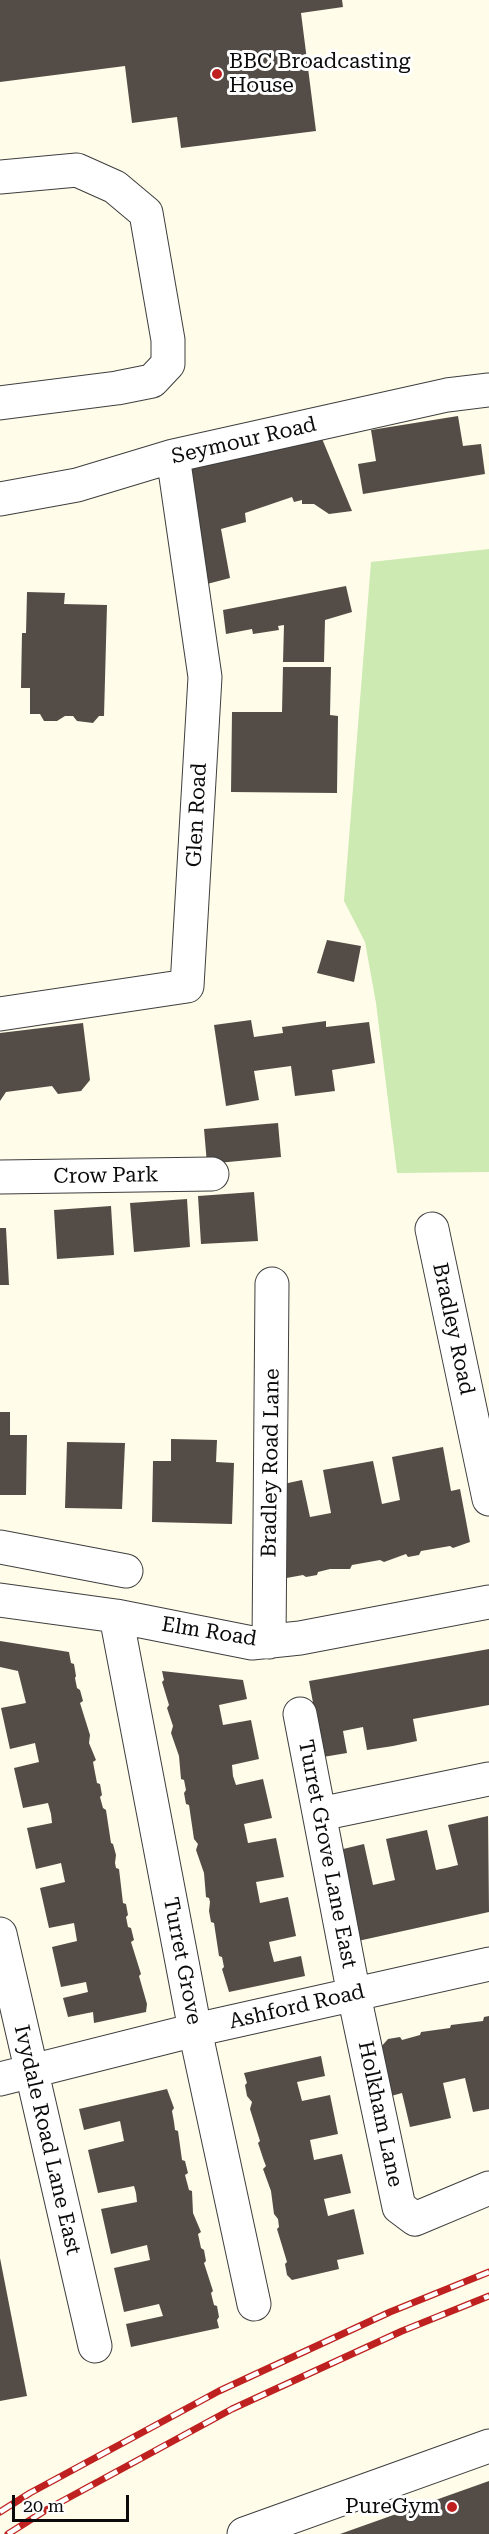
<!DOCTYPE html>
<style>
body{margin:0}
#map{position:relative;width:489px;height:2534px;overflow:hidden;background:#fffce9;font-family:"Roboto Serif",serif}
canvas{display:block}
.scale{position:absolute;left:12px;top:2495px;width:117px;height:27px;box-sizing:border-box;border:3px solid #0b0b0b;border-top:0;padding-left:8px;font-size:18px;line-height:21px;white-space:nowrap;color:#0b0b0b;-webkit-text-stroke:4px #fff;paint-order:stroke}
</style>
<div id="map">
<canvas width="489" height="2534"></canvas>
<div class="scale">20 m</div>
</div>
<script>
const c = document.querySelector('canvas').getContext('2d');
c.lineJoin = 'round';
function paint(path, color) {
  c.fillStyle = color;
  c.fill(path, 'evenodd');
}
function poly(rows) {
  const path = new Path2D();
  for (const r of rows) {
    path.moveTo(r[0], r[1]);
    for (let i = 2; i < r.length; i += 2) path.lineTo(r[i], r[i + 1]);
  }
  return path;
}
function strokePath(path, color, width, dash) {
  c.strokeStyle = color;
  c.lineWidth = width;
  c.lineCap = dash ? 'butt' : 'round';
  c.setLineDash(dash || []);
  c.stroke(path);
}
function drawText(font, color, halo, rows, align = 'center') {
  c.font = font + ' "Roboto Serif",serif';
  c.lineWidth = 6;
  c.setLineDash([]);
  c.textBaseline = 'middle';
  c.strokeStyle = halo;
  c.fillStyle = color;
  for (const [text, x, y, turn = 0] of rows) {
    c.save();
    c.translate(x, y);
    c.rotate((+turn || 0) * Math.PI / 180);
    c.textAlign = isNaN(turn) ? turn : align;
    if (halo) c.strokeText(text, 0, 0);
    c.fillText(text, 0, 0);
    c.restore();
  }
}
paint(poly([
 [489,549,489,1172,397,1173,376,1003,365,942,344,901,371,562]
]), '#cceab2');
paint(poly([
 [0,0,342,0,343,7,301,13,316,131,181,148,177,117,132,123,125,66,0,82],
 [458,416,463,446,481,444,485,474,363,494,358,464,376,461,371,430],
 [318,429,352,511,329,514,314,504,302,504,302,500,294,502,292,497,245,513,246,522,221,529,230,578,207,584,186,460],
 [346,586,352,612,325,620,324,662,283,662,284,625,278,626,279,630,253,634,252,629,226,634,223,610],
 [27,592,65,593,64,604,107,605,104,716,99,716,93,723,77,721,73,716,65,716,57,721,44,721,40,714,30,714,30,688,21,688,22,633,26,633],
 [283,667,331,667,330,715,338,716,337,793,231,792,232,712,282,712],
 [327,940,361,946,354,982,317,973],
 [251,1020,254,1037,283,1033,282,1027,326,1021,326,1027,369,1022,375,1063,332,1070,335,1091,295,1096,291,1066,254,1071,259,1100,226,1106,214,1025],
 [83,1023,90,1080,81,1091,58,1094,52,1086,6,1092,0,1101,0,1033],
 [278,1123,281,1157,207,1164,204,1129],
 [254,1192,258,1241,201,1244,198,1196],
 [187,1199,190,1247,134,1252,130,1203],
 [111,1206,114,1255,57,1259,54,1210],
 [0,1228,6,1228,9,1285,0,1285],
 [0,1412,10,1412,10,1435,27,1435,26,1495,0,1495],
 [171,1439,217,1440,216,1462,234,1463,232,1524,152,1522,153,1461,171,1461],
 [67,1442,125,1443,122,1509,65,1508],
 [443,1447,451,1491,460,1489,470,1542,453,1548,450,1546,421,1551,419,1555,408,1557,406,1554,384,1562,380,1560,352,1565,350,1569,330,1569,318,1572,317,1575,306,1577,303,1575,281,1579,279,1485,302,1480,310,1517,331,1513,323,1470,373,1461,382,1504,400,1500,392,1457],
 [0,1641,69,1652,71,1663,74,1664,76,1676,75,1678,77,1688,80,1690,83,1701,80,1703,90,1735,89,1743,96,1760,93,1762,97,1783,100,1784,102,1795,100,1797,103,1808,106,1810,111,1843,113,1844,116,1855,115,1863,116,1868,119,1869,123,1903,126,1904,128,1915,126,1917,128,1927,131,1928,134,1940,131,1942,141,1974,139,1976,147,2004,146,2012,94,2023,93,2012,68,2017,63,1998,88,1992,86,1982,61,1987,52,1947,77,1941,74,1923,49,1928,40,1888,65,1882,61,1863,36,1869,27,1828,52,1823,51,1814,48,1803,23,1808,14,1768,39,1762,35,1743,10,1749,1,1708,26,1703,18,1671,0,1667],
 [489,1649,489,1705,413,1719,417,1741,393,1746,367,1750,363,1727,343,1731,347,1753,323,1757,309,1681],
 [162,1671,243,1680,247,1699,219,1705,223,1725,251,1720,259,1759,232,1765,233,1776,236,1785,263,1779,272,1818,244,1824,248,1843,276,1838,284,1877,256,1882,260,1903,288,1897,296,1936,269,1942,271,1951,274,1962,301,1956,305,1976,229,1992,222,1969,224,1967,222,1957,219,1956,214,1923,211,1922,209,1911,210,1902,209,1898,206,1897,204,1873,196,1850,198,1844,194,1839,189,1805,186,1804,184,1793,186,1790,184,1780,181,1779,179,1756,171,1733,173,1726,167,1708,169,1705,162,1682,164,1680],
 [488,1816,489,1912,358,1941,339,1850,364,1844,373,1885,395,1880,386,1839,427,1830,436,1870,446,1868,458,1865,448,1825],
 [489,2016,489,2109,473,2112,465,2078,443,2083,451,2118,410,2127,402,2093,391,2096,380,2048,388,2039,400,2037,402,2040,420,2035,421,2032,450,2028,451,2025,483,2021,484,2017],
 [321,2056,325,2076,297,2082,302,2101,330,2095,338,2134,310,2140,314,2160,342,2154,351,2193,324,2199,328,2216,354,2209,364,2254,337,2260,339,2269,292,2280,287,2275,285,2264,287,2262,277,2229,279,2227,278,2219,274,2214,271,2191,263,2169,266,2166,264,2161,258,2143,260,2141,250,2109,252,2102,247,2096,245,2085,247,2083,244,2073],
 [167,2089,174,2108,172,2111,174,2122,175,2130,178,2131,182,2160,185,2161,188,2173,185,2175,189,2190,192,2191,193,2213,201,2232,198,2234,201,2248,204,2250,206,2261,204,2263,213,2291,211,2293,214,2305,217,2306,219,2317,217,2320,219,2328,131,2347,126,2324,163,2316,159,2304,124,2312,114,2268,150,2260,147,2245,111,2254,101,2209,137,2202,136,2193,134,2186,98,2193,88,2150,124,2141,120,2121,84,2130,79,2109],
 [0,2258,27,2396,0,2401],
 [489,2481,489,2534,340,2534]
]), '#544d47');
const minor = poly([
 [0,177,77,170,115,187,146,213,168,340,168,364,152,381,117,388,0,403],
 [0,499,77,485,173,456,447,395,489,390],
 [0,1014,187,986,205,677,173,456],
 [0,1177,212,1174],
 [432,1229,489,1499],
 [0,1547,126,1571],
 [0,1600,116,1616,252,1643,300,1638,489,1602],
 [116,1616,195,2030,254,2304],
 [269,1642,272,1284],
 [300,1714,354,1995,399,2207,415,2219,489,2188],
 [320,1814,489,1779],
 [0,1934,95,2346],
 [0,2079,195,2030,489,1964],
 [244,2534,489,2446]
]);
strokePath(minor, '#3e3e3e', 35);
strokePath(minor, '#fff', 33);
const rail = poly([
 [0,2512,30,2493,219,2391,390,2312,489,2272],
 [8,2534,46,2510,232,2409,402,2331,489,2296]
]);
strokePath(rail, '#be211f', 7);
strokePath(rail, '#fff', 4.5, [14]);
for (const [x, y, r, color] of [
 [217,74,6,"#be211f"],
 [452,2507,6,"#be211f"]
]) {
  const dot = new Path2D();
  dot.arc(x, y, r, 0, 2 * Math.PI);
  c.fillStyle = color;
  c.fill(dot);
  strokePath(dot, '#fff', 2);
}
drawText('21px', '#0b0b0b', '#fff', [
 ["BBC Broadcasting",229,62],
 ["House",229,86],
 ["PureGym",440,2507,"right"]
], 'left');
drawText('21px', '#0b0b0b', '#fff', [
 ["Seymour Road",244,441,-13],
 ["Glen Road",197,815,-87],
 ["Crow Park",106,1176,-1],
 ["Bradley Road",453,1329,78],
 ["Bradley Road Lane",271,1463,-89],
 ["Elm Road",209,1632,9],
 ["Turret Grove Lane East",327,1854,79],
 ["Turret Grove",182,1961,79],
 ["Ashford Road",297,2007,-13],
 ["Holkham Lane",380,2114,78],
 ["Ivydale Road Lane East",47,2140,77]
]);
</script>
